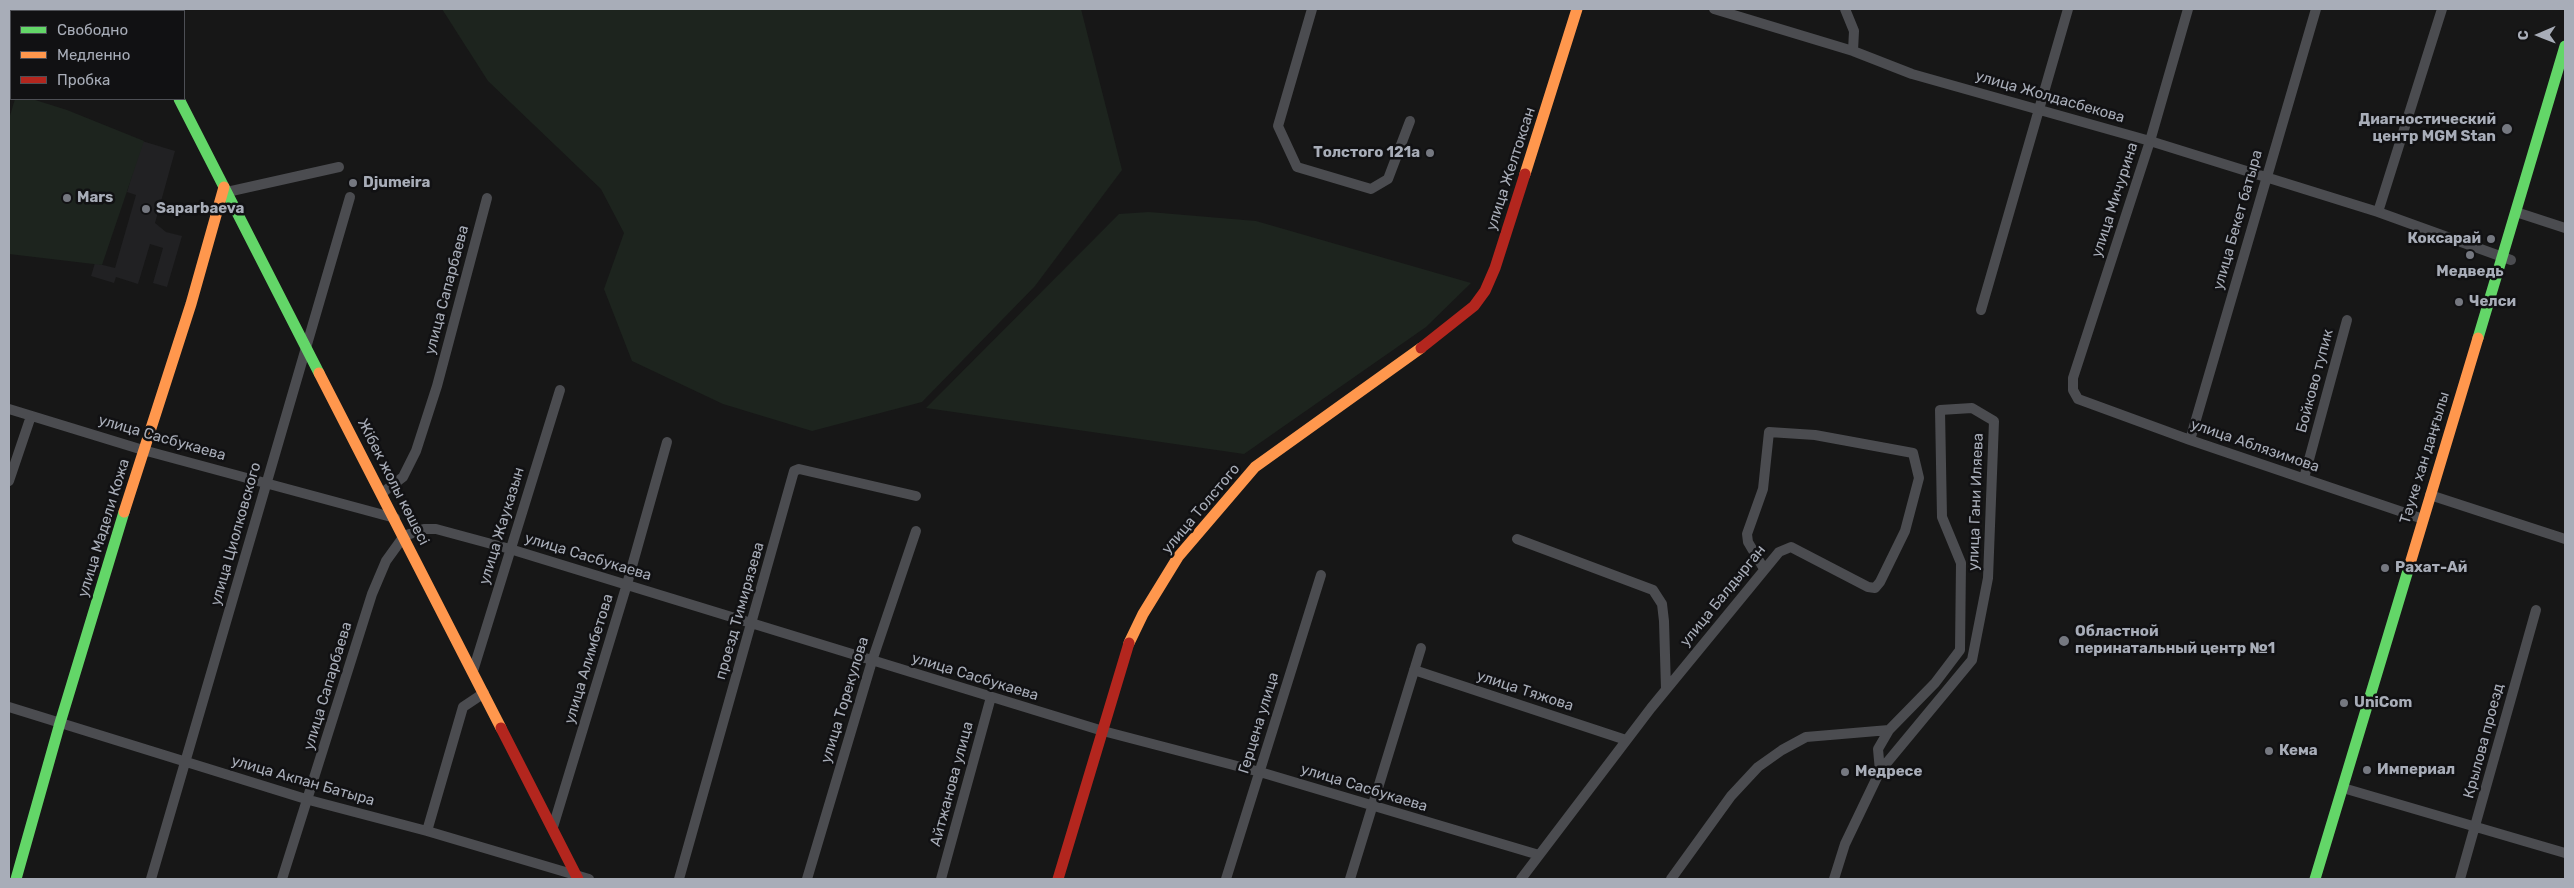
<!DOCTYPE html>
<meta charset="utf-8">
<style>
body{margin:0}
#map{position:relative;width:2574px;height:888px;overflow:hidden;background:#171717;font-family:Rubik,sans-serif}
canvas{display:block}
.frame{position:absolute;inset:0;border:10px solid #a8adb8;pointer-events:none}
.legend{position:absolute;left:10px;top:10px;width:175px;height:90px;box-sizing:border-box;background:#111113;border:1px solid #4d4f55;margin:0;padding:6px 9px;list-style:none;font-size:15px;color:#a8adb8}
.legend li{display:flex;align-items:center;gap:10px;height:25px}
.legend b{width:25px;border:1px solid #4d4f55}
.north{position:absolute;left:2514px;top:10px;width:50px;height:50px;-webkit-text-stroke:4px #111113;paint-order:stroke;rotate:269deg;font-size:14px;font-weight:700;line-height:20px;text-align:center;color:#a8adb8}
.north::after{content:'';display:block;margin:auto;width:18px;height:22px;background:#a8adb8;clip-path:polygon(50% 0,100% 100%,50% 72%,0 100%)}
</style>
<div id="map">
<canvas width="2574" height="888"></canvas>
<div class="frame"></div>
<ul class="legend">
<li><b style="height:6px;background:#63d668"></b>Свободно</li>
<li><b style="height:6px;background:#ff974d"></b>Медленно</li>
<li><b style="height:6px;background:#b3261e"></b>Пробка</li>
</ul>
<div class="north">С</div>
</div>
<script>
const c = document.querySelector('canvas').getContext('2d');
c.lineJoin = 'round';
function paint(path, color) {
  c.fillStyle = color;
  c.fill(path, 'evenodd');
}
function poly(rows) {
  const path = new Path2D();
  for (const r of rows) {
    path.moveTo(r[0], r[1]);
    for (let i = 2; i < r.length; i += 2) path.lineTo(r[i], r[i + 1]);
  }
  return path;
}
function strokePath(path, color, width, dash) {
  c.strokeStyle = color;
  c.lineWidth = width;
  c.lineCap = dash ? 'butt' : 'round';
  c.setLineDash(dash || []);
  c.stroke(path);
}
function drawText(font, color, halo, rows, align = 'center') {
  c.font = font + ' Rubik,sans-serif';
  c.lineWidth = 5;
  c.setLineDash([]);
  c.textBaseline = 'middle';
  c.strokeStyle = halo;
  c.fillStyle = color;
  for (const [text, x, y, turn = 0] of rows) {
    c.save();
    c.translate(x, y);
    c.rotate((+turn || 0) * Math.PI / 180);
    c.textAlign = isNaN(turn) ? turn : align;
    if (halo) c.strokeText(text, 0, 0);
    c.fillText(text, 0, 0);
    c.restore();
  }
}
paint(poly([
 [142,141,175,151,155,223,166,232,182,236,167,287,153,283,163,248,150,244,138,284,116,277,114,283,91,276,95,263,115,268,136,195,127,192]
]), '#212123');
paint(poly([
 [442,9,1081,9,1122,170,1035,286,922,402,812,431,723,404,632,361,604,289,624,233,601,189,488,81],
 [15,99,32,99,67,110,144,141,102,265,9,254,9,119],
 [1149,212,1256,221,1471,283,1426,327,1244,454,926,408,1119,214]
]), '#1d241e');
strokePath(poly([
 [1312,9,1278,126,1297,167,1371,189,1388,179,1410,121],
 [1714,9,1853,51,1912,74,2150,141,2378,212,2511,260],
 [1845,9,1854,31,1853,51],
 [2188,9,2150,141,2073,378,2073,390,2078,399,2190,440,2423,519],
 [15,11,16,9],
 [9,33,11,24],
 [227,192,339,167],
 [2378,212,2442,9],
 [2516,212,2565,228],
 [1981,310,2068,9],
 [9,409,143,450,395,518],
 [2190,440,2316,9],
 [2304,478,2347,320],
 [9,481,31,416],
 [382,493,403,477,416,451,437,386,487,198],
 [2430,495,2565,539],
 [1517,539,1653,590,1662,604,1664,621,1666,689],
 [1414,670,1626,740],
 [473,671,560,390],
 [9,707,309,800,427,831,589,879],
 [2343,788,2565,853],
 [553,827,627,584,667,442],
 [427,831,463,707,484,693],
 [151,879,350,197],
 [282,879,372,594,386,561,404,536,424,529,436,529,510,549,1103,731,1260,772,1539,855],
 [679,879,794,471,799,469,916,496],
 [807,879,872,661,916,531],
 [941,879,991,697],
 [1226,879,1321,575],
 [1350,879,1421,648],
 [1521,879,1651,708,1779,552,1791,547,1868,587,1875,588,1880,582,1905,531,1919,478,1913,453,1815,435,1769,432,1763,489,1747,534,1748,542,1764,569],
 [1671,879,1731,796,1758,767,1782,750,1806,737,1889,730],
 [1834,879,1845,844,1880,771,1972,660,1988,578,1994,421,1972,408,1940,410,1942,517,1961,563,1960,650,1935,683,1889,730,1878,749,1880,771],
 [2460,879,2536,610]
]), '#4b4c50', 10);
strokePath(poly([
 [132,9,133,11],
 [179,99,319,373],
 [2478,338,2565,46],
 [16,879,60,723,124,512],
 [2315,879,2409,567]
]), '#63d668', 11);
strokePath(poly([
 [1525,174,1577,9],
 [319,373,501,728],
 [124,512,191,304,224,187],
 [2409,567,2478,338],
 [1129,643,1143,614,1178,557,1255,467,1421,348]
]), '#ff974d', 11);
strokePath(poly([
 [1421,348,1474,306,1485,291,1495,268,1525,174],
 [501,728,578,879],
 [1058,879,1129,643]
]), '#b3261e', 11);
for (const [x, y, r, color] of [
 [2507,129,6,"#757880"],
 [1430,153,5,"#757880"],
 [353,183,5,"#757880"],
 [67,198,5,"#757880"],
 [146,209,5,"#757880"],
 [2491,239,5,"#757880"],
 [2470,255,5,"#757880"],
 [2459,302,5,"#757880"],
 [2385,568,5,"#757880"],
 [2064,641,6,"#757880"],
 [2344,703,5,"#757880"],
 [2269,751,5,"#757880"],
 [2367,770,5,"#757880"],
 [1845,772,5,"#757880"]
]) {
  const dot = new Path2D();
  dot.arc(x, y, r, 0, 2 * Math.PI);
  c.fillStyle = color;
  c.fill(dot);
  strokePath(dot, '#111113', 2);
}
drawText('15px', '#a8adb8', '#111113', [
 ["улица Жолдасбекова",2050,97,16],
 ["улица Желтоксан",1511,169,-72],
 ["улица Мичурина",2115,200,-72],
 ["улица Бекет батыра",2238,220,-74],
 ["улица Сапарбаева",447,290,-75],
 ["Бойково тупик",2315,381,-75],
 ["улица Сасбукаева",162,438,16],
 ["улица Аблязимова",2255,446,19],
 ["Тәуке хан даңғылы",2425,458,-73],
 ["Жібек жолы көшесі",393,482,63],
 ["улица Гани Иляева",1976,502,-88],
 ["улица Толстого",1201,509,-50],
 ["улица Жауказын",502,526,-73],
 ["улица Мадели Кожа",104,528,-73],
 ["улица Циолковского",236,534,-74],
 ["улица Сасбукаева",588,557,17],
 ["улица Балдырган",1723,596,-51],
 ["проезд Тимирязева",740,611,-74],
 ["улица Алимбетова",589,659,-73],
 ["улица Сасбукаева",975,677,17],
 ["улица Сапарбаева",328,686,-73],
 ["улица Тяжова",1525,691,18],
 ["улица Торекулова",845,700,-73],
 ["Герцена улица",1259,723,-73],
 ["Крылова проезд",2484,741,-75],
 ["улица Акпан Батыра",303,781,16],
 ["Айтжанова улица",952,784,-75],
 ["улица Сасбукаева",1364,788,17]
]);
drawText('bold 15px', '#a8adb8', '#111113', [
 ["Диагностический",2496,120,"right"],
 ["центр MGM Stan",2496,137,"right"],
 ["Толстого 121а",1420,153,"right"],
 ["Djumeira",363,183],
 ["Mars",77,198],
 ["Saparbaeva",156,209],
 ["Коксарай",2481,239,"right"],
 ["Медведь",2470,272,"center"],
 ["Челси",2469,302],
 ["Рахат-Ай",2395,568],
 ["Областной",2075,632],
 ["перинатальный центр №1",2075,649],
 ["UniCom",2354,703],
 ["Кема",2279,751],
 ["Империал",2377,770],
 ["Медресе",1855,772]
], 'left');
</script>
